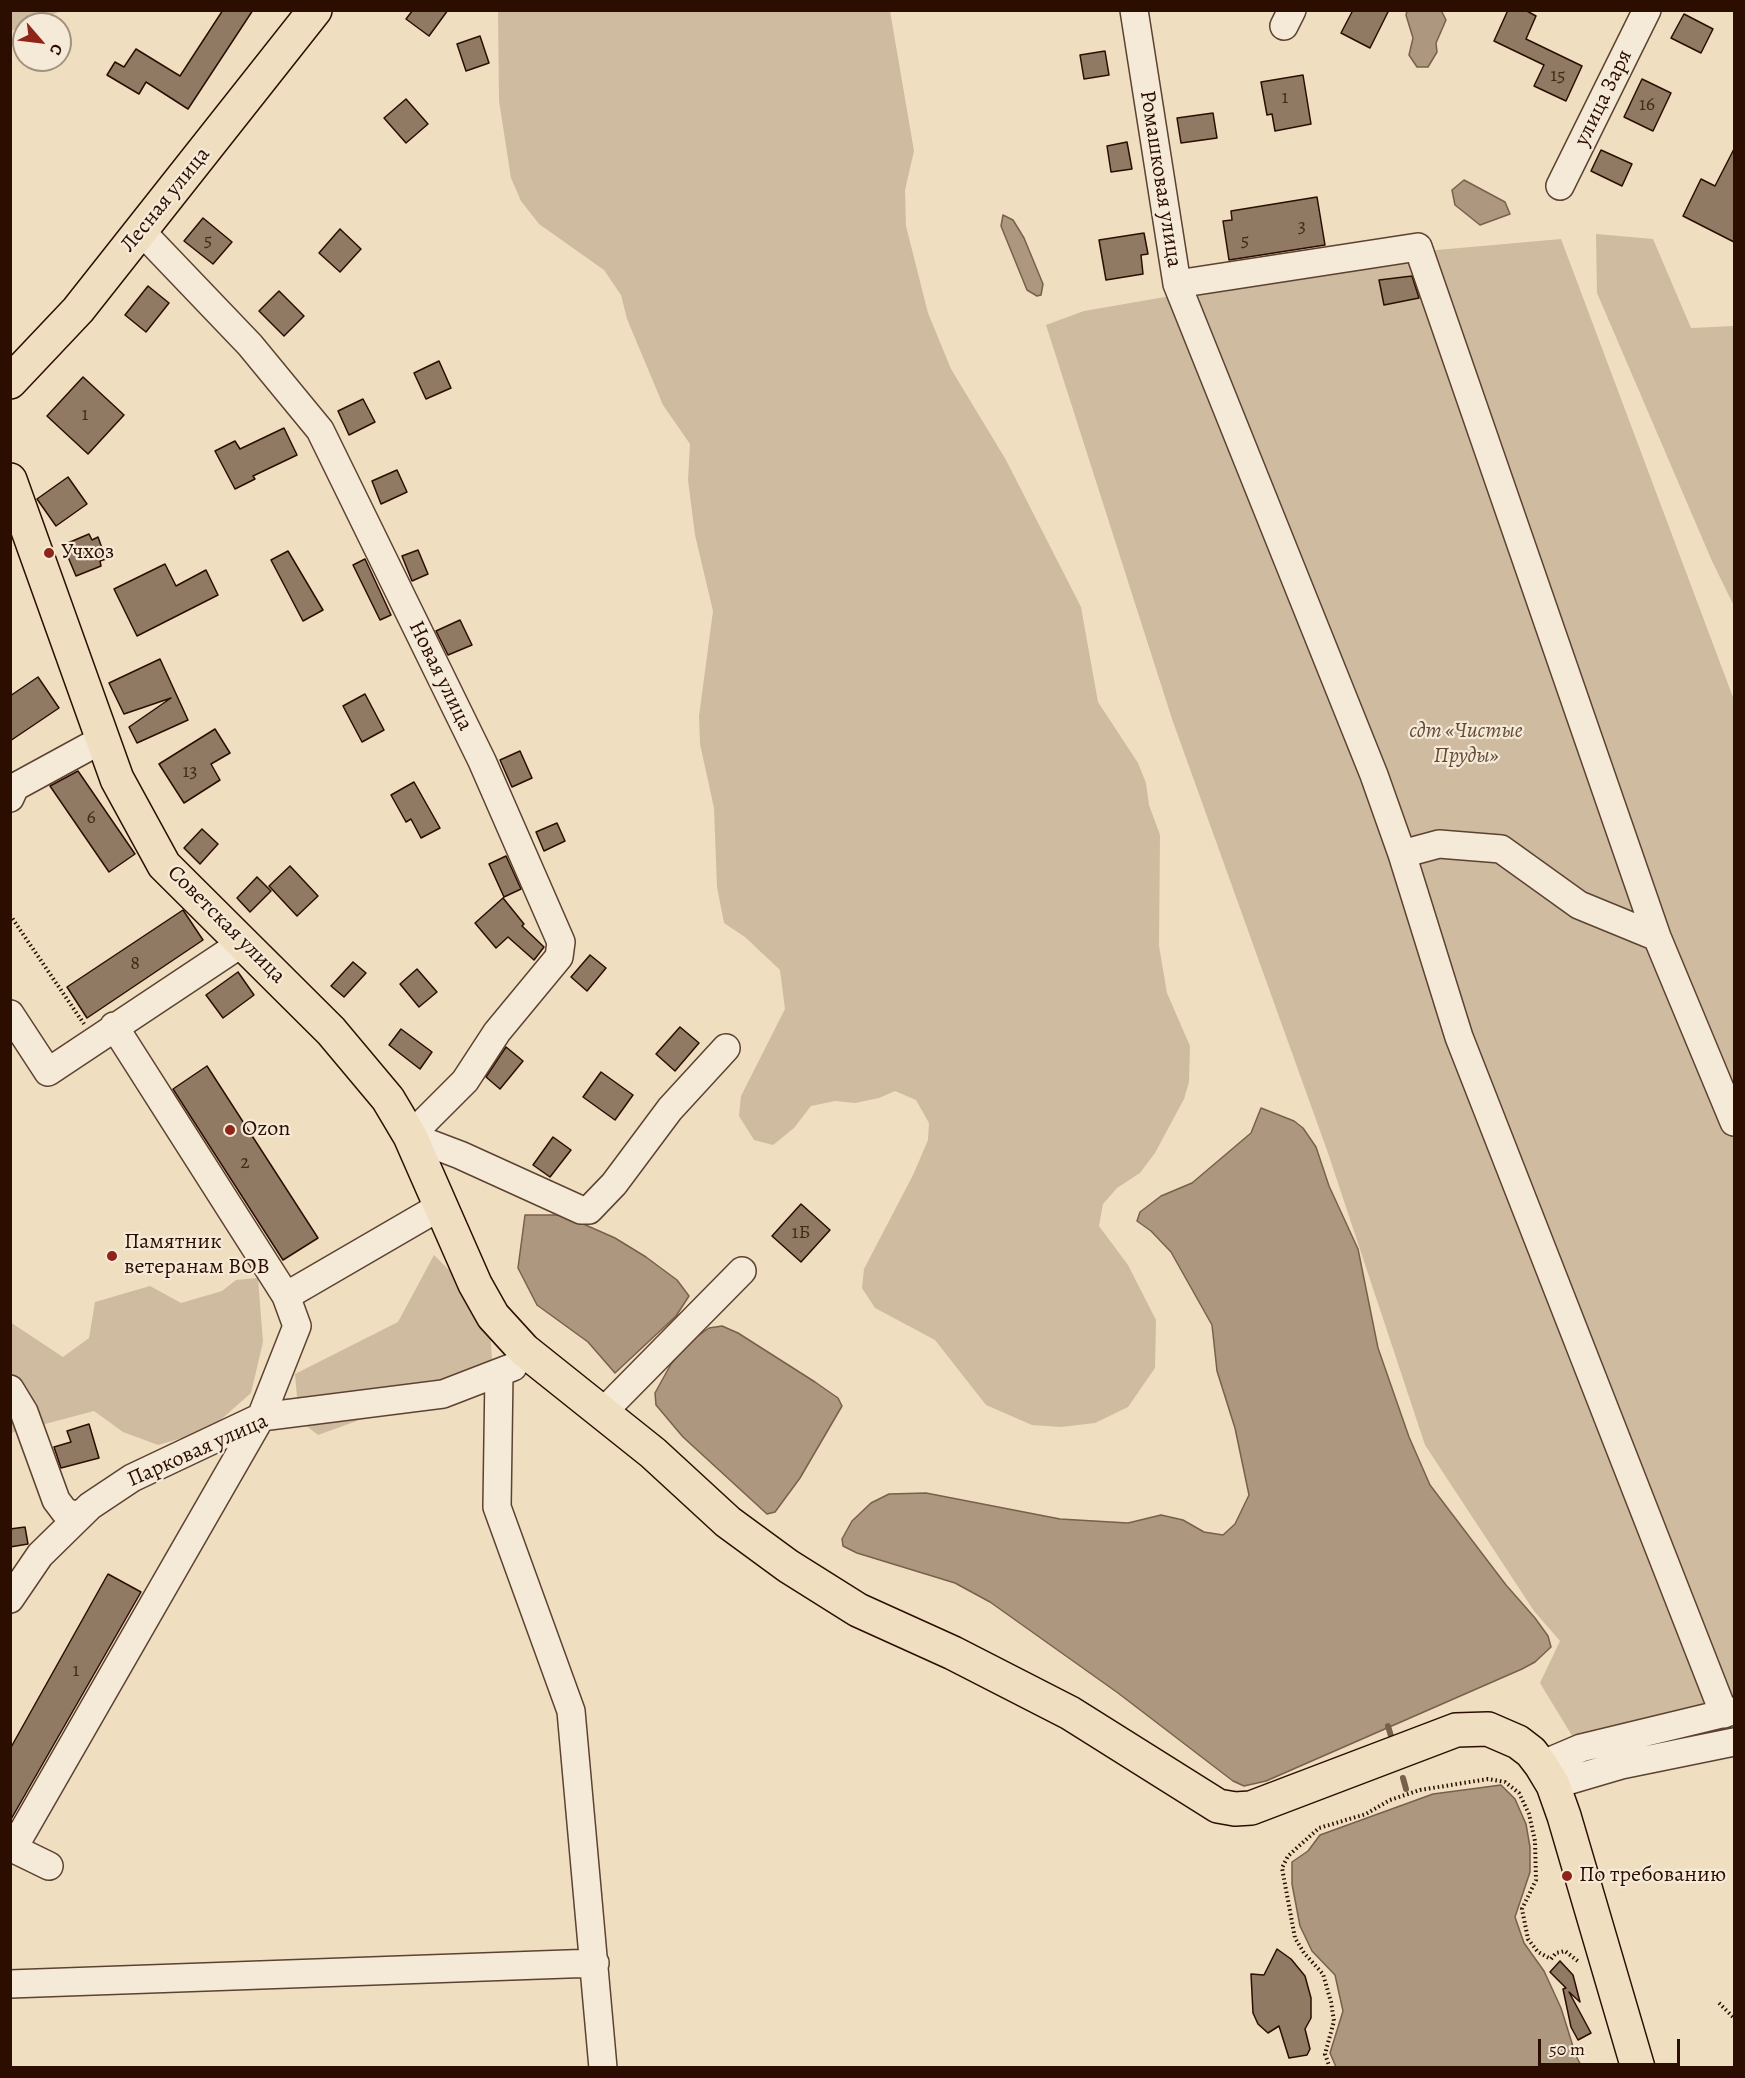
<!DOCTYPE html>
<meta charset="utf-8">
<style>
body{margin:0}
#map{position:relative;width:1745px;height:2078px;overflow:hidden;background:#f0dec1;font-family:Alegreya,serif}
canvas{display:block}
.frame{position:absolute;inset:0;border:12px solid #2b0e00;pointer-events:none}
.north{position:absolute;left:12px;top:12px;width:60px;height:60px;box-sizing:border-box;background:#f5ead7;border:2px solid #a49281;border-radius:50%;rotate:118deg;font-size:16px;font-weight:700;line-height:24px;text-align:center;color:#2b0e00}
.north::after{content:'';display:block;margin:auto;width:21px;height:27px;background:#8f2418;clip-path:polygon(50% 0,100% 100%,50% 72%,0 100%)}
.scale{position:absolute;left:1538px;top:2039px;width:142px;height:27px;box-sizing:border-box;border:3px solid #2b0e00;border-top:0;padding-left:8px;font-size:18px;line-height:21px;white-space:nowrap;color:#2b0e00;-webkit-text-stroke:4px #f5ead7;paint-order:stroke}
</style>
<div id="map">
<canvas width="1745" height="2078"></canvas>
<div class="frame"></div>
<div class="north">С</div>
<div class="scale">50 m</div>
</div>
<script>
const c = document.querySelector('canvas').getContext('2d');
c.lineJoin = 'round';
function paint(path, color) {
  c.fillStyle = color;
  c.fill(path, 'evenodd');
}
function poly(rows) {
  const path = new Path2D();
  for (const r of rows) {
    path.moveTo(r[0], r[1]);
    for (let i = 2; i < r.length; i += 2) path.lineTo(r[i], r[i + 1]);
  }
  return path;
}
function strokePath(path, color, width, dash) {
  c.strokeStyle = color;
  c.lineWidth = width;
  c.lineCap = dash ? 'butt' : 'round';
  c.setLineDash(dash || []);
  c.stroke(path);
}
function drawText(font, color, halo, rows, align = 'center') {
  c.font = font + ' Alegreya,serif';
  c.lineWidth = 4.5;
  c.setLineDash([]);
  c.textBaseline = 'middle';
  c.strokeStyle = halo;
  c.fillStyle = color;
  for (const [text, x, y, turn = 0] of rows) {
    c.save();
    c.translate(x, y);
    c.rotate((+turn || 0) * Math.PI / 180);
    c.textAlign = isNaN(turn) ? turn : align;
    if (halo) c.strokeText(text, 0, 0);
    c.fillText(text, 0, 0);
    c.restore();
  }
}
paint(poly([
 [11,10,61,10,61,11,11,31],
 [498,11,890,11,914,151,905,190,906,226,928,313,951,369,1006,460,1081,607,1098,702,1138,763,1146,783,1149,805,1160,835,1159,946,1167,993,1190,1046,1189,1082,1184,1099,1155,1153,1140,1173,1117,1188,1103,1204,1099,1226,1128,1265,1156,1320,1155,1368,1128,1407,1095,1423,1061,1427,1032,1425,986,1405,935,1340,875,1308,862,1288,864,1269,913,1175,928,1140,929,1123,916,1100,895,1091,879,1098,855,1103,835,1101,811,1106,794,1128,773,1145,754,1140,739,1116,741,1096,785,1009,780,970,745,937,724,923,717,887,714,808,700,744,699,716,713,611,695,535,688,480,690,444,663,405,627,319,621,295,604,270,539,224,521,201,511,178,499,101],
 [1596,234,1653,239,1691,328,1734,326,1734,606,1712,561,1597,293],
 [1561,239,1734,700,1734,1700,1574,1739,1540,1683,1560,1641,1534,1611,1425,1445,1328,1153,1172,719,1046,325,1084,311,1437,250],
 [434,1255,465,1286,490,1332,493,1371,427,1408,365,1418,318,1435,299,1420,295,1374,398,1322],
 [258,1278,263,1342,251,1393,209,1430,158,1445,123,1432,94,1411,11,1433,10,1322,63,1357,89,1338,95,1302,150,1286,181,1303,222,1291,236,1280]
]), '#cfbba0');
const water = poly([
 [1441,10,1446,20,1436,43,1437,52,1428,67,1417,67,1409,55,1413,38,1406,15,1407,11,1441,10],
 [1464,180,1505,202,1510,214,1480,225,1455,205,1452,190,1464,180],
 [1003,215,1013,220,1024,238,1043,284,1041,295,1037,296,1027,290,1001,226,1003,215],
 [1261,1108,1294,1121,1303,1128,1316,1147,1329,1186,1358,1249,1378,1348,1409,1437,1430,1485,1506,1585,1535,1618,1548,1636,1551,1647,1535,1662,1522,1669,1266,1781,1244,1786,1233,1781,1118,1693,990,1602,955,1583,857,1553,843,1546,842,1539,852,1521,871,1503,889,1494,926,1493,1060,1519,1128,1523,1161,1515,1183,1520,1204,1532,1223,1535,1235,1524,1249,1495,1235,1428,1217,1371,1212,1325,1171,1252,1151,1231,1137,1221,1140,1212,1161,1196,1192,1183,1251,1133,1261,1108],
 [525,1215,563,1215,615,1238,646,1257,677,1280,689,1296,676,1316,615,1373,588,1342,537,1305,518,1268,525,1215],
 [722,1326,738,1333,815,1382,838,1398,842,1406,800,1478,775,1512,767,1514,683,1437,656,1405,655,1393,671,1364,689,1342,709,1328,722,1326],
 [1501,1785,1515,1799,1526,1824,1530,1847,1530,1872,1515,1917,1524,1943,1544,1971,1561,2008,1576,2056,1582,2067,1336,2067,1330,2053,1343,2011,1335,1975,1312,1951,1300,1926,1292,1884,1292,1862,1308,1851,1320,1835,1433,1794,1501,1785]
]);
paint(water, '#ad977f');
strokePath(water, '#79604c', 1.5);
strokePath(poly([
 [1388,1726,1391,1736],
 [1403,1778,1406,1789]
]), '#79604c', 6);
const building = poly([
 [223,10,253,10,188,109,146,82,139,94,107,75,115,62,124,67,136,49,180,76,223,10],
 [413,10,448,10,429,36,406,19,413,10],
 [1353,10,1389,10,1370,48,1341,33,1353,10],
 [1508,10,1525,10,1536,16,1526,39,1582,66,1566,101,1534,86,1544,65,1494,41,1508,10],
 [1684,14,1713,29,1701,53,1671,38,1684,14],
 [480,36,489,63,466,71,457,44,480,36],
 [1105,51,1109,75,1084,79,1080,55,1105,51],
 [1303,75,1311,124,1275,131,1272,114,1267,115,1261,82,1303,75],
 [1642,79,1671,93,1653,131,1624,117,1642,79],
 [406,99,428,124,406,143,384,118,406,99],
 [1213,113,1217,138,1181,143,1177,118,1213,113],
 [1127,142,1132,169,1111,172,1107,146,1127,142],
 [1734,149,1734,242,1683,216,1701,179,1715,186,1734,149],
 [1601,150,1632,164,1622,186,1591,171,1601,150],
 [1317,197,1325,245,1229,260,1223,221,1232,220,1231,211,1317,197],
 [203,218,232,242,213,264,184,241,203,218],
 [340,229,361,249,340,272,319,253,340,229],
 [1144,233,1148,254,1141,255,1143,274,1106,280,1099,240,1144,233],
 [1412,276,1419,298,1384,305,1379,280,1412,276],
 [148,286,169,303,146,332,125,315,148,286],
 [279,291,304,316,284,336,259,311,279,291],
 [439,361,451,388,426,399,414,373,439,361],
 [83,377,124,415,88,454,47,416,83,377],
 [363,399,375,422,349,435,338,411,363,399],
 [284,428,297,455,253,476,255,479,235,489,215,451,235,441,240,449,284,428],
 [397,470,407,492,381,504,372,481,397,470],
 [68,477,87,504,56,526,37,499,68,477],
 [89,534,92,540,98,537,106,559,100,561,101,566,76,576,63,545,89,534],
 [418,550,428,574,412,581,402,556,418,550],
 [288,551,323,610,303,621,271,560,288,551],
 [365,559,391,615,380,620,353,565,365,559],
 [165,564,176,586,206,570,218,595,137,636,114,589,165,564],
 [460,620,472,645,448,655,436,631,460,620],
 [160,659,188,720,137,743,129,727,171,698,124,714,109,683,160,659],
 [38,677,59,708,10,741,10,696,38,677],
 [365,694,384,730,362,742,343,706,365,694],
 [215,729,230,753,211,764,220,780,184,803,159,764,215,729],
 [520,751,532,778,512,787,500,760,520,751],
 [78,771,135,854,109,872,50,786,78,771],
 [414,782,440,828,421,838,411,819,406,822,391,795,414,782],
 [557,823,565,841,544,851,536,832,557,823],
 [202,829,218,844,200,864,184,848,202,829],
 [506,856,521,889,504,897,489,864,506,856],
 [290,866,318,896,297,916,269,886,290,866],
 [257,877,271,891,250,912,237,898,257,877],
 [503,898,524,924,522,926,544,947,534,960,508,937,496,948,475,923,503,898],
 [183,910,203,940,87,1018,67,987,183,910],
 [590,955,606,968,587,991,571,977,590,955],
 [353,962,366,973,344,997,331,986,353,962],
 [417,969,437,992,419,1007,400,984,417,969],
 [238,972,254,995,223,1018,206,995,238,972],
 [680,1027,699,1043,675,1071,656,1054,680,1027],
 [401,1029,432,1052,420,1069,389,1045,401,1029],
 [506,1047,523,1061,500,1089,486,1077,506,1047],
 [207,1066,318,1238,283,1260,173,1089,207,1066],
 [601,1072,633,1095,615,1120,583,1097,601,1072],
 [553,1137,571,1150,550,1177,533,1165,553,1137],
 [801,1204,830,1230,801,1262,772,1236,801,1204],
 [89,1424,99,1458,61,1468,54,1447,71,1442,67,1431,89,1424],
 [25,1527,28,1544,10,1547,10,1529,25,1527],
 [108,1574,141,1592,10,1821,10,1749,108,1574],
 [1277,1949,1291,1959,1305,1976,1311,1998,1311,2018,1305,2029,1310,2049,1307,2055,1289,2058,1279,2026,1268,2033,1258,2024,1253,2013,1251,1974,1264,1975,1277,1949],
 [1560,1961,1573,1975,1580,2002,1569,1992,1591,2033,1578,2040,1571,2027,1563,1989,1566,1988,1550,1972,1560,1961]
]);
paint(building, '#917a64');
strokePath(building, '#2b0e00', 1.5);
const minor = poly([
 [1134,10,1177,284,1418,247,1657,937,1734,1122],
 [1284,26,1292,10],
 [1560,186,1647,10],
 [141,231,250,345,320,430,482,761,561,942,559,957,497,1032,465,1081,410,1136,460,1155,581,1210,589,1210,614,1184,670,1109,726,1048],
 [1177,284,1374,775,1402,854,1459,1037,1724,1714],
 [10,798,15,787,103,739],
 [1402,854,1439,844,1501,849,1579,905,1657,937],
 [10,1014,48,1072,242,943],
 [286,1296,441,1206],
 [499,1373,497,1507,571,1711,603,2068],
 [10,1389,24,1412,56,1500,65,1512,79,1516],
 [603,1412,742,1271],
 [10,1599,40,1555,90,1506,132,1478,261,1417,443,1394,513,1367],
 [1541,1765,1581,1748,1734,1711],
 [1553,1785,1621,1765,1734,1742],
 [10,1847,49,1866],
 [14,1847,261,1417,297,1326,286,1296,114,1026],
 [10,1984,595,1963]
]);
const major = poly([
 [10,382,78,310,315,10],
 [10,480,117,779,164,865,331,1031,388,1099,410,1136,475,1284,493,1316,524,1350,653,1453,728,1522,788,1566,858,1610,953,1653,1070,1713,1218,1806,1235,1809,1251,1808,1456,1730,1488,1729,1518,1742,1531,1752,1541,1765,1553,1785,1564,1816,1638,2068]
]);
strokePath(minor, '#5c4230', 30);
strokePath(major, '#2b0e00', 36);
strokePath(poly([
 [10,915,84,1024],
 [1719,2003,1734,2018],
 [1330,2068,1325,2054,1334,2021,1331,2002,1323,1974,1304,1953,1295,1938,1282,1868,1288,1856,1319,1828,1366,1814,1390,1800,1420,1790,1488,1779,1505,1782,1519,1793,1529,1814,1535,1841,1536,1880,1522,1909,1528,1939,1538,1952,1551,1959,1556,1953,1565,1951,1579,1962]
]), '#2b0e00', 4, [1.5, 3]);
strokePath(minor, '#f5ead7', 27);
strokePath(major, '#f0dec1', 33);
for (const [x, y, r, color] of [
 [49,553,6,"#8f2418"],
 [230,1130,6,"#8f2418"],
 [112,1256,6,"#8f2418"],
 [1567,1876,6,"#8f2418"]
]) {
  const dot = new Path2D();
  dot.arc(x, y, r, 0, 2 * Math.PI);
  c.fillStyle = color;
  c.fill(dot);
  strokePath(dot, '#f5ead7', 2);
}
drawText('20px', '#442919', null, [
 ["15",1558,76],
 ["1",1285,98],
 ["16",1647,105],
 ["3",1302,227],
 ["5",208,241],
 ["5",1245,241],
 ["1",85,415],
 ["13",190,772],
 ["6",91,818],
 ["8",135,964],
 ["2",245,1163],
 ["1Б",801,1233],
 ["1",76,1671]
]);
drawText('22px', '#2b0e00', '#f5ead7', [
 ["улица Заря",1604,98,-64],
 ["Ромашковая улица",1160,179,81],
 ["Лесная улица",166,200,-51],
 ["Новая улица",440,676,64],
 ["Советская улица",226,925,45],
 ["Парковая улица",198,1451,-24]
]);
drawText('22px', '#2b0e00', '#f5ead7', [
 ["Учхоз",61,553],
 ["Ozon",242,1130],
 ["Памятник",124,1243],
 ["ветеранам ВОВ",124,1268],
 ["По требованию",1579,1876]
], 'left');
drawText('italic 22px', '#644b38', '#f5ead7', [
 ["сдт «Чистые",1466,732],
 ["Пруды»",1466,757]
]);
</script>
